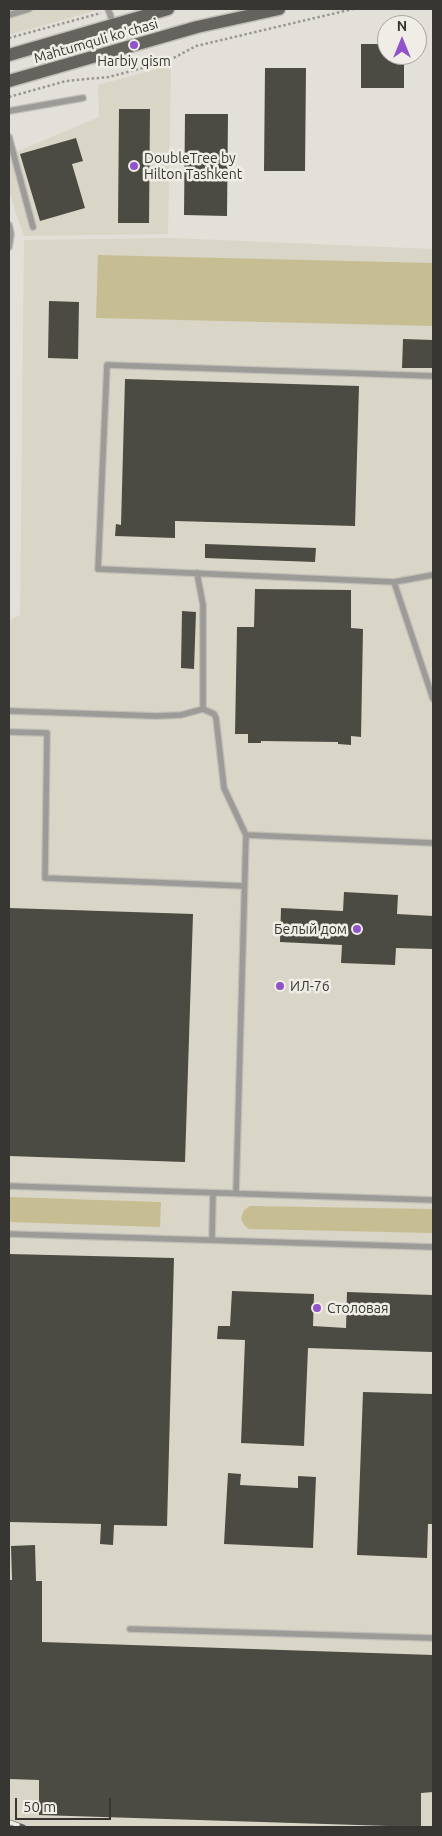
<!DOCTYPE html>
<meta charset="utf-8">
<style>
body{margin:0}
#map{position:relative;width:442px;height:1836px;overflow:hidden;background:#e2e0d8;font-family:Ubuntu,sans-serif}
canvas{display:block}
.frame{position:absolute;inset:0;border:10px solid #373633;pointer-events:none}
.north{position:absolute;left:377px;top:15px;width:50px;height:50px;box-sizing:border-box;background:#efede5;border:1px solid #a5a49e;border-radius:50%;rotate:0deg;font-size:14px;font-weight:700;line-height:20px;text-align:center;color:#373633}
.north::after{content:'';display:block;margin:auto;width:18px;height:22px;background:#9153c9;clip-path:polygon(50% 0,100% 100%,50% 72%,0 100%)}
.scale{position:absolute;left:15px;top:1798px;width:96px;height:22px;box-sizing:border-box;border:2px solid #373633;border-top:0;padding-left:6px;font-size:15px;line-height:18px;white-space:nowrap;color:#373633;-webkit-text-stroke:4px #efede5;paint-order:stroke}
</style>
<div id="map">
<canvas width="442" height="1836"></canvas>
<div class="frame"></div>
<div class="north">N</div>
<div class="scale">50 m</div>
</div>
<script>
const c = document.querySelector('canvas').getContext('2d');
c.lineJoin = 'round';
function paint(path, color) {
  c.fillStyle = color;
  c.fill(path, 'evenodd');
}
function poly(rows) {
  const path = new Path2D();
  for (const r of rows) {
    path.moveTo(r[0], r[1]);
    for (let i = 2; i < r.length; i += 2) path.lineTo(r[i], r[i + 1]);
  }
  return path;
}
function strokePath(path, color, width, dash) {
  c.strokeStyle = color;
  c.lineWidth = width;
  c.lineCap = dash ? 'butt' : 'round';
  c.setLineDash(dash || []);
  c.stroke(path);
}
function drawText(font, color, halo, rows, align = 'center') {
  c.font = font + ' Ubuntu,sans-serif';
  c.lineWidth = 5;
  c.setLineDash([]);
  c.textBaseline = 'middle';
  c.strokeStyle = halo;
  c.fillStyle = color;
  for (const [text, x, y, turn = 0] of rows) {
    c.save();
    c.translate(x, y);
    c.rotate((+turn || 0) * Math.PI / 180);
    c.textAlign = isNaN(turn) ? turn : align;
    if (halo) c.strokeText(text, 0, 0);
    c.fillText(text, 0, 0);
    c.restore();
  }
}
paint(poly([
 [9,9,102,9,9,35],
 [171,65,168,234,24,236,16,214,9,190,9,155,99,117,98,85],
 [171,238,433,249,433,1827,9,1827,9,620,20,615,24,240]
]), '#d9d6c7');
paint(poly([
 [98,255,433,263,433,326,96,318],
 [9,1197,161,1202,160,1227,9,1222],
 [250,1206,433,1209,433,1233,249,1229,244,1225,241,1218,244,1210]
]), '#c7bd93');
paint(poly([
 [361,44,387,44,387,55,404,55,404,88,361,88],
 [265,68,306,68,305,171,264,171],
 [119,109,150,109,149,223,118,223],
 [185,114,228,114,227,216,184,215],
 [76,138,83,161,72,164,85,208,40,221,20,154],
 [49,301,79,302,78,359,48,358],
 [403,339,433,340,432,368,402,368],
 [125,379,359,386,355,526,175,521,175,538,115,536,116,524,121,525],
 [205,544,316,548,315,562,205,558],
 [255,589,351,590,351,628,363,629,361,737,351,736,351,745,338,744,338,742,261,741,261,743,248,743,248,734,235,734,237,627,254,627],
 [182,611,196,612,194,669,181,668],
 [344,892,398,895,397,914,433,916,433,949,396,948,395,965,341,963,342,945,280,942,281,908,343,911],
 [9,908,193,914,185,1162,9,1156],
 [9,1254,174,1258,167,1526,114,1525,113,1545,100,1544,101,1524,9,1522],
 [232,1291,314,1294,313,1326,346,1328,347,1292,433,1295,433,1352,308,1348,304,1446,241,1443,245,1340,217,1339,218,1326,230,1326],
 [363,1392,433,1394,433,1524,428,1524,427,1558,357,1555],
 [228,1473,241,1474,240,1485,298,1488,298,1476,316,1477,313,1548,224,1544],
 [35,1545,36,1581,42,1581,42,1642,433,1655,433,1792,421,1793,421,1827,39,1815,39,1780,9,1779,9,1580,12,1580,11,1546]
]), '#4b4a43');
const service = poly([
 [108,9,114,25],
 [9,15,29,9],
 [9,111,83,98],
 [9,137,33,227],
 [9,225,11,234,9,247],
 [433,376,107,365,98,569,394,582,433,575],
 [197,573,203,605,203,709],
 [394,582,433,699],
 [9,711,156,716,181,715,203,709,214,714,216,718,224,788,246,835,236,1193],
 [9,732,47,733,45,878,244,886],
 [246,835,433,843],
 [9,1186,433,1200],
 [9,1234,433,1247],
 [212,1240,213,1193],
 [130,1629,433,1638]
]);
const primary = poly([
 [9,55,168,9],
 [9,81,197,27,279,9]
]);
strokePath(service, '#c0beb7', 8);
strokePath(primary, '#c0beb7', 15);
strokePath(poly([
 [9,38,101,13],
 [9,97,66,81,109,77,168,61,196,46,353,9]
]), '#999792', 2.5, [2.5, 2.5]);
strokePath(service, '#9c9b98', 5.5);
strokePath(primary, '#64635e', 12);
const rail = poly([
 [9,1822,23,1827]
]);
strokePath(rail, '#5f5e5a', 5.5);
strokePath(rail, '#efede5', 4, [11]);
for (const [x, y, r, color] of [
 [134,45,5,"#9153c9"],
 [134,166,5,"#9153c9"],
 [357,929,5,"#9153c9"],
 [280,986,5,"#9153c9"],
 [317,1308,5,"#9153c9"]
]) {
  const dot = new Path2D();
  dot.arc(x, y, r, 0, 2 * Math.PI);
  c.fillStyle = color;
  c.fill(dot);
  strokePath(dot, '#efede5', 2);
}
drawText('14px', '#373633', '#efede5', [
 ["Mahtumquli ko'chasi",96,41,-16]
]);
drawText('14px', '#373633', '#efede5', [
 ["Harbiy qism",134,61,"center"],
 ["DoubleTree by",144,158],
 ["Hilton Tashkent",144,174],
 ["Белый дом",347,929,"right"],
 ["ИЛ-76",290,986],
 ["Столовая",327,1308]
], 'left');
</script>
